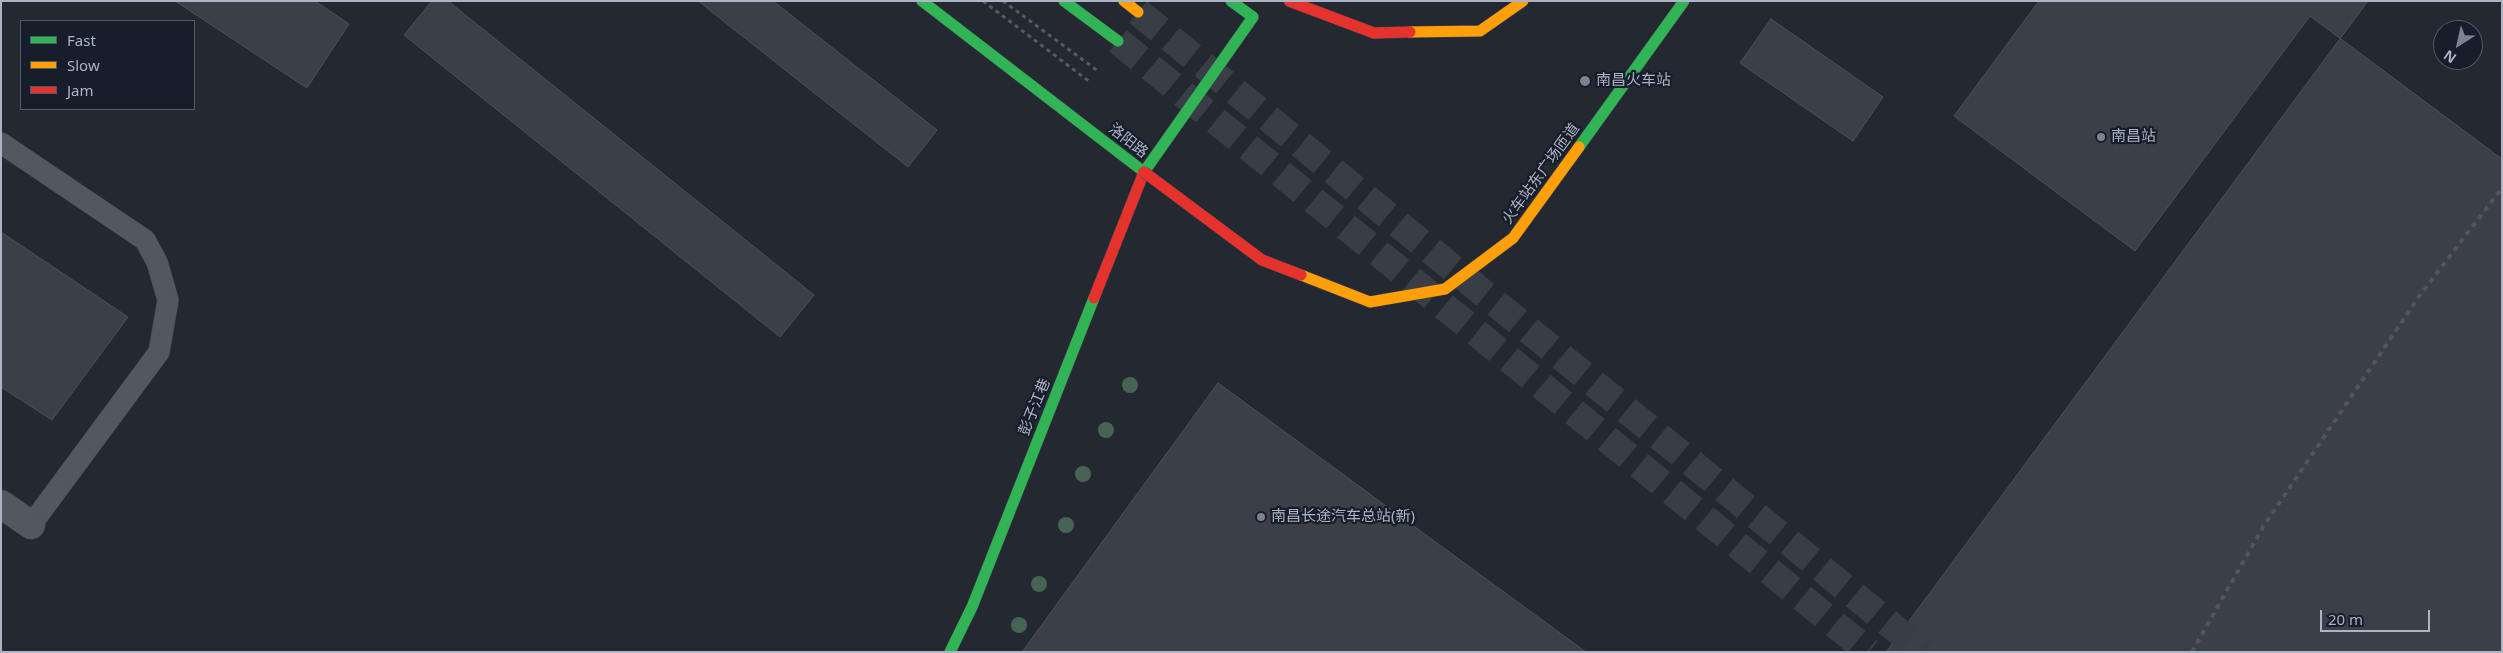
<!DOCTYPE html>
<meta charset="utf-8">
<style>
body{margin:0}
#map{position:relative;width:2503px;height:653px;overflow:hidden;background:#242830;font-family:"Noto Sans",sans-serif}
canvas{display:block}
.frame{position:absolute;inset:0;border:2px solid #abb3c4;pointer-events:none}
.legend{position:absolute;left:20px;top:20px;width:175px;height:90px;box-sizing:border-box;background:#171e2b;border:1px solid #525a68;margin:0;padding:6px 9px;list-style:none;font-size:15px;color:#abb3c4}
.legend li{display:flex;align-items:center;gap:10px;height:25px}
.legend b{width:25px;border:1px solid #525a68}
.north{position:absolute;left:2433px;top:20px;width:50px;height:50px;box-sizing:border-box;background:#171e2b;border:1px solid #525a68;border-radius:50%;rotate:215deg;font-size:14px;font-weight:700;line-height:20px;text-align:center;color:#abb3c4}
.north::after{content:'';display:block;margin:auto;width:18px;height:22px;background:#7c8290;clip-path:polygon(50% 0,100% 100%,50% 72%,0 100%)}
.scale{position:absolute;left:2320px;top:610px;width:110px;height:22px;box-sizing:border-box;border:2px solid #abb3c4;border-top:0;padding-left:6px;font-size:15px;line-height:18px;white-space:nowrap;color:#abb3c4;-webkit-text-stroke:4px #171e2b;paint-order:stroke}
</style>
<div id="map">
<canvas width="2503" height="653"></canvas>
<div class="frame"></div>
<ul class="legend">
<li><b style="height:6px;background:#30b455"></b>Fast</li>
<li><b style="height:6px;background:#ff9f0a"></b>Slow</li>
<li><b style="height:6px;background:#e5322d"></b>Jam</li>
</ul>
<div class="north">N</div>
<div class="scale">20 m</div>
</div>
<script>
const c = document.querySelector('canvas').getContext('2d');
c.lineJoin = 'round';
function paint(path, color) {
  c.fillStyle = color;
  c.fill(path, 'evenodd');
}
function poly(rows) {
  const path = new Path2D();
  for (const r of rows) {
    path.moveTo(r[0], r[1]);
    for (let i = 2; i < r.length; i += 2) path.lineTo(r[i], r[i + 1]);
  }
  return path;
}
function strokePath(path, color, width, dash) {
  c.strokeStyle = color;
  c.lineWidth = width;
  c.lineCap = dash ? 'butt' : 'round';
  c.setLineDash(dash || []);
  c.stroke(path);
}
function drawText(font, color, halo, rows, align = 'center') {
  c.font = font + ' "Noto Sans","Noto Sans SC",sans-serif';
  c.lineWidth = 4.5;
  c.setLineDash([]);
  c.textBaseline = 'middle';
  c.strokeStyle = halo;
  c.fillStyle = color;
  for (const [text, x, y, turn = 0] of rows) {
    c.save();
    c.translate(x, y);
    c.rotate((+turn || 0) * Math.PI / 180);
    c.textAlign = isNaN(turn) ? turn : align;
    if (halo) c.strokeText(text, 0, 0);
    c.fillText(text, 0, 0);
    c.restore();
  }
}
const building = poly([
 [175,1,315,1,349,24,307,88,175,1],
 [432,1,448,1,814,295,780,337,404,35,432,1],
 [698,1,773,1,937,130,908,167,698,1],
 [2039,1,2502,1,2502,159,2310,16,2135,251,1954,116,2039,1],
 [2443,30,2473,30,2473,60,2443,60,2443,30],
 [2368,1,2502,1,2502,652,1886,652,2368,1],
 [2443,30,2473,30,2473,60,2443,60,2443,30],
 [1771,19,1883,97,1853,141,1740,63,1771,19],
 [1,232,128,317,52,420,1,387,1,232],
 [1218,383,1586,652,1022,652,1218,383]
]);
paint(building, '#3b3f47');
strokePath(building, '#4b5059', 1);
strokePath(poly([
 [1138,12,1924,652],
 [1118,41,1869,652]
]), '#383d46', 28, [28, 14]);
const lane = poly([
 [1,143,145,240,157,262,168,300,159,352,31,525]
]);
const street = poly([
 [1,504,31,525]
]);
const fast = poly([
 [922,1,1144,172,1253,17,1231,1],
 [1064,1,1118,41],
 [950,652,972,607,1094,298]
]);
const slow = poly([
 [1124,1,1138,12]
]);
const jam = poly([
 [1094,298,1144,172]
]);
strokePath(lane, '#40434a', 22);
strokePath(street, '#40434a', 29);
strokePath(fast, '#40434a', 12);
strokePath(slow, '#40434a', 12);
strokePath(jam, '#40434a', 12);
strokePath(poly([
 [983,1,1090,82],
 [1003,1,1098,71]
]), '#565b63', 3, [4, 4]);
strokePath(lane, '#525760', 21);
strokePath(street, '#525760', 28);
strokePath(fast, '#30b455', 11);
strokePath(slow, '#ff9f0a', 11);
strokePath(jam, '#e5322d', 11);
strokePath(poly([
 [2192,652,2263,527,2420,295,2502,188]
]), '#52565c', 4, [5, 5]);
const fastBridge = poly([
 [1579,147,1684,1]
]);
const slowBridge = poly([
 [1410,32,1480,31,1523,1],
 [1301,275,1370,302,1445,289,1513,238,1579,147]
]);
const jamBridge = poly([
 [1289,1,1374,33,1410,32],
 [1144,172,1262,260,1301,275]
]);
strokePath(fastBridge, '#40444d', 12, []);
strokePath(slowBridge, '#40444d', 12, []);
strokePath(jamBridge, '#40444d', 12, []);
strokePath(fastBridge, '#30b455', 11);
strokePath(slowBridge, '#ff9f0a', 11);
strokePath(jamBridge, '#e5322d', 11);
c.fillStyle = '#466454';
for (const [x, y] of [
 [1130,385],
 [1106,430],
 [1083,474],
 [1066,525],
 [1039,584],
 [1019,625]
]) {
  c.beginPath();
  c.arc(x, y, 8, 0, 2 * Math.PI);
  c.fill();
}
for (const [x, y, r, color] of [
 [1585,81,6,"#7c8290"],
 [2101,137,5,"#7c8290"],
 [1261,517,5,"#7c8290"]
]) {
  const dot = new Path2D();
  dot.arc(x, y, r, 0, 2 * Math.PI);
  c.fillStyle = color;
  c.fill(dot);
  strokePath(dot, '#171e2b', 2);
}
drawText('15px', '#abb3c4', '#171e2b', [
 ["南昌火车站",1596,81],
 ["南昌站",2111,137],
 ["南昌长途汽车总站(新)",1271,517]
], 'left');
drawText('15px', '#abb3c4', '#171e2b', [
 ["洛阳路",1128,141,38],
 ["火车站东广场匝道",1541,174,-54],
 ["彭子江巷",1035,407,-68]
]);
</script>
